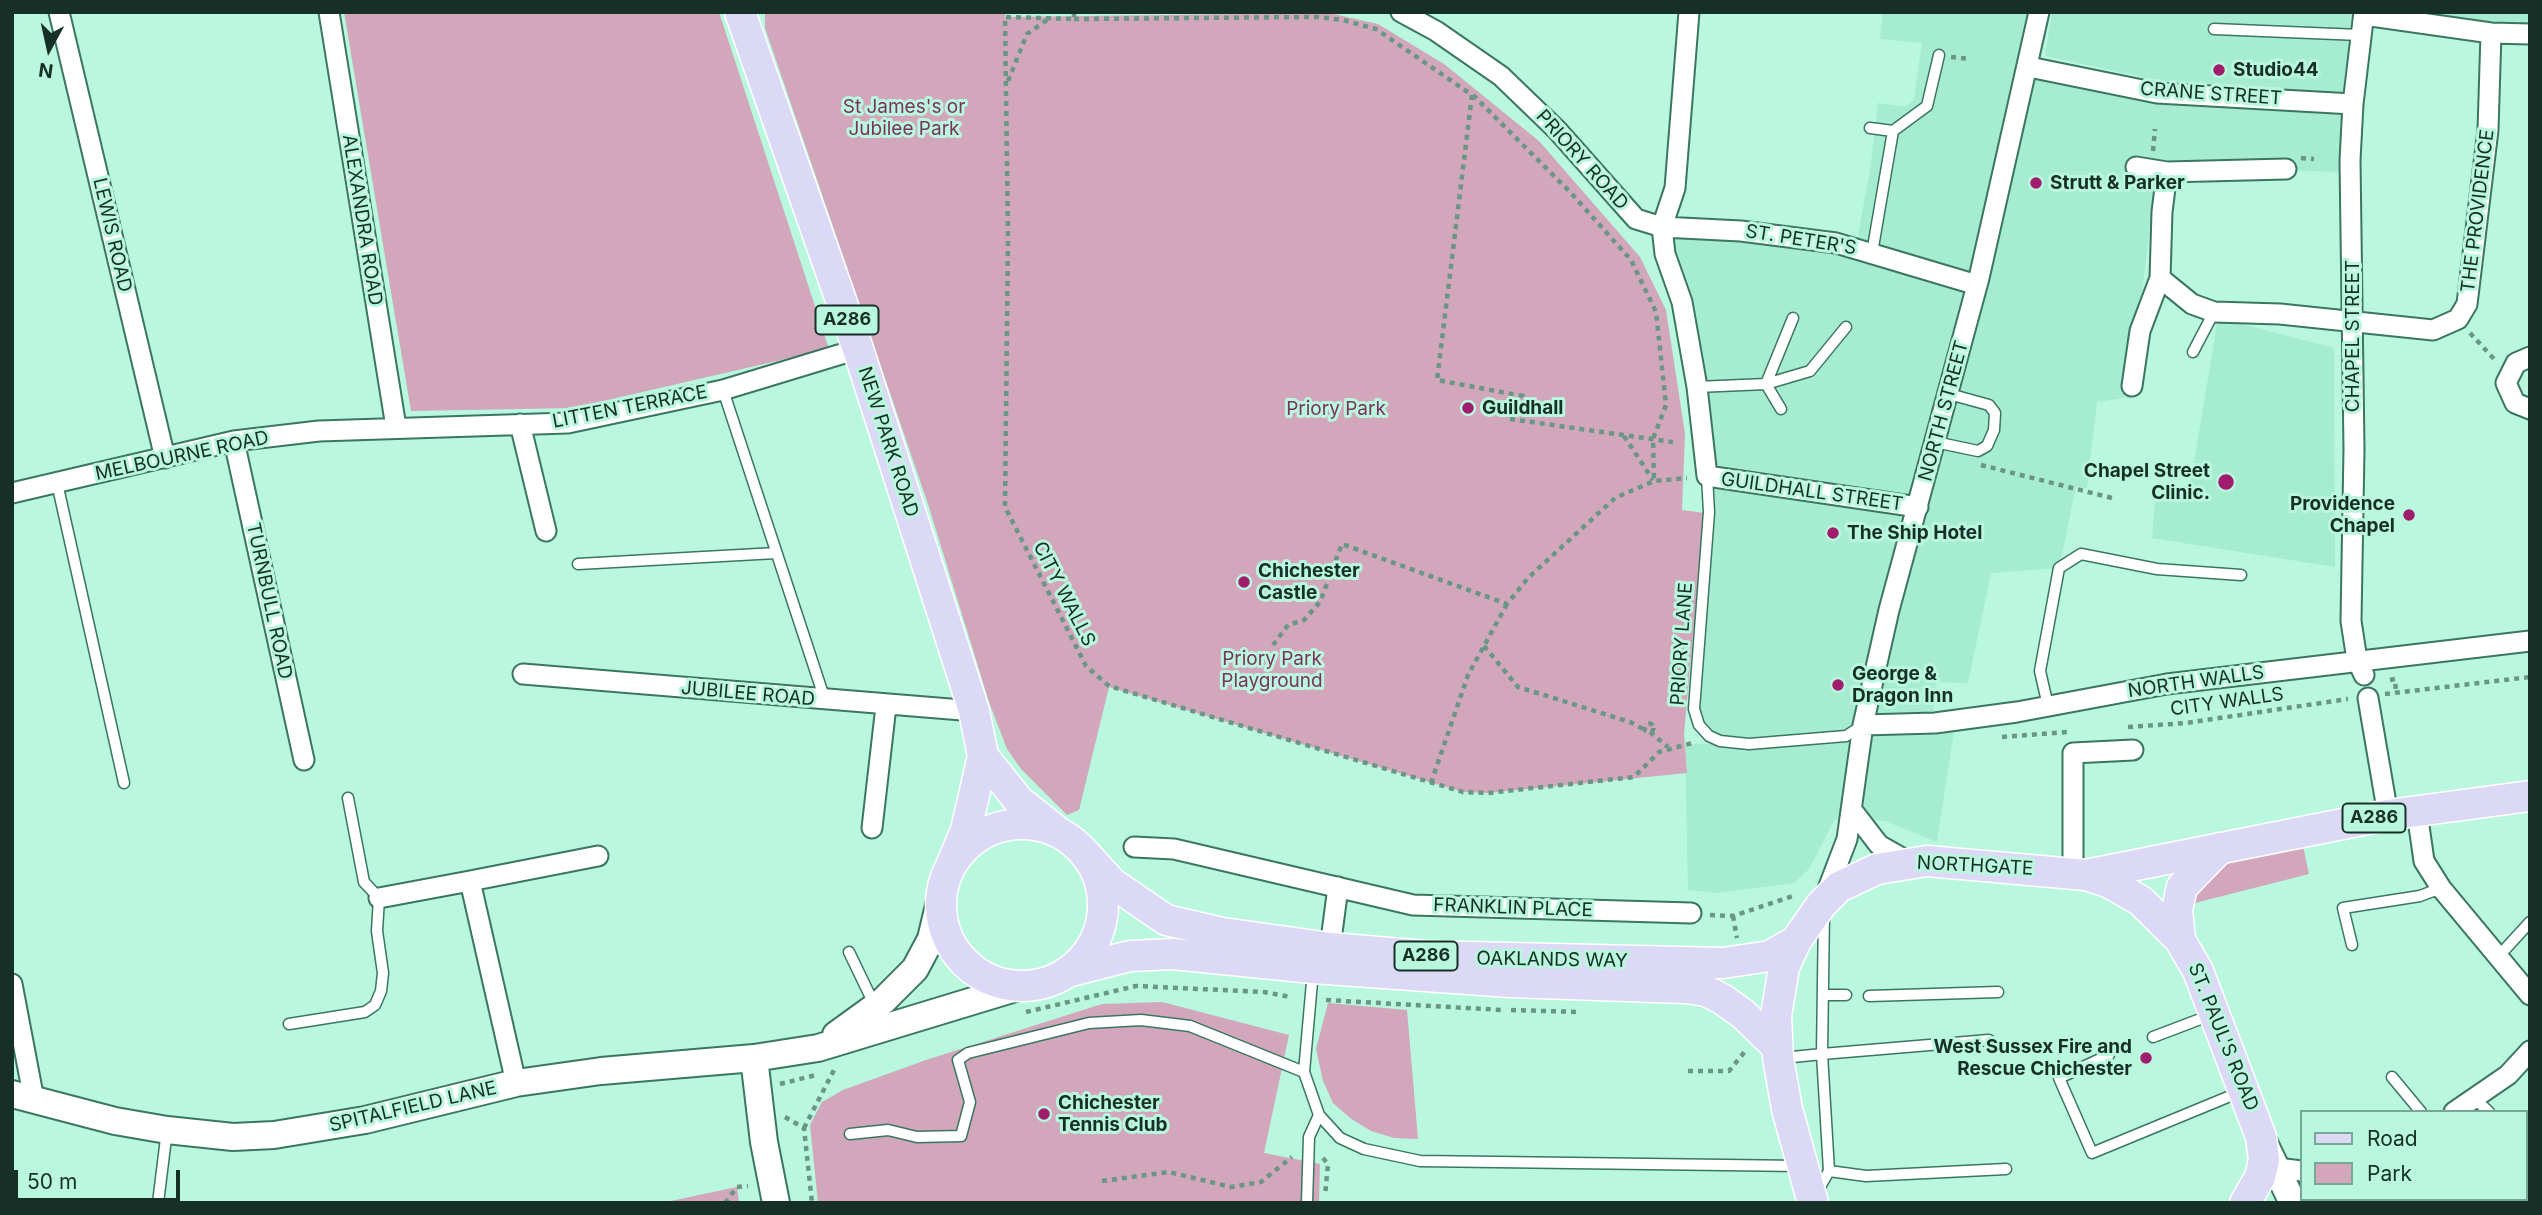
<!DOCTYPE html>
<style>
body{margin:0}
#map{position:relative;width:2542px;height:1215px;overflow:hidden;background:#b9f7de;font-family:Inter,sans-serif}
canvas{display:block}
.frame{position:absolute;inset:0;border:14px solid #173027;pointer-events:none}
.legend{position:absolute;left:2300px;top:1110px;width:228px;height:91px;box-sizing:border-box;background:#b9f7de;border:2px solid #78a795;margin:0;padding:9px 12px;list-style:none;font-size:21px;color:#173027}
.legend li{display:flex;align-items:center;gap:14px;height:35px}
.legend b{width:35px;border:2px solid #78a795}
.north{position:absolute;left:14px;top:14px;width:70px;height:70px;-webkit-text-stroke:5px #b9f7de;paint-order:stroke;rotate:188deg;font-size:19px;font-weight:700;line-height:28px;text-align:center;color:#173027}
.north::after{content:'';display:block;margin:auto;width:24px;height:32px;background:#173027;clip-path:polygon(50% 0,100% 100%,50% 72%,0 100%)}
.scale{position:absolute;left:14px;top:1170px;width:166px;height:32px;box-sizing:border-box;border:4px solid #173027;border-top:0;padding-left:9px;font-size:21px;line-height:24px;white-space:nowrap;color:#173027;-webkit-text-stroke:5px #b9f7de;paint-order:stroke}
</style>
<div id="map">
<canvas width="2542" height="1215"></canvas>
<div class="frame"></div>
<ul class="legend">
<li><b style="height:9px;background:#dcd9f6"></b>Road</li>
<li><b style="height:19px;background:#d2a6bb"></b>Park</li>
</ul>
<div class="north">N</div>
<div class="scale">50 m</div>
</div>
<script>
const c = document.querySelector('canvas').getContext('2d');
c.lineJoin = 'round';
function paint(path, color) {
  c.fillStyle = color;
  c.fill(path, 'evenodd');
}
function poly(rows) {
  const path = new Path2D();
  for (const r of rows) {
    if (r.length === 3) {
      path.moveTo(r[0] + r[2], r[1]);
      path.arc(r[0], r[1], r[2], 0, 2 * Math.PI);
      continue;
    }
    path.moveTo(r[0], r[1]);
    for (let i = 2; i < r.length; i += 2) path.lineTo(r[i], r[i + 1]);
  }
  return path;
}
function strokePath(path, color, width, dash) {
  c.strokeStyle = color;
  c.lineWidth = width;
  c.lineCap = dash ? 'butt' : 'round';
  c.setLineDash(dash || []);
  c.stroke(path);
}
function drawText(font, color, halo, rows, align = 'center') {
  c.font = font + ' Inter,sans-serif';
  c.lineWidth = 6;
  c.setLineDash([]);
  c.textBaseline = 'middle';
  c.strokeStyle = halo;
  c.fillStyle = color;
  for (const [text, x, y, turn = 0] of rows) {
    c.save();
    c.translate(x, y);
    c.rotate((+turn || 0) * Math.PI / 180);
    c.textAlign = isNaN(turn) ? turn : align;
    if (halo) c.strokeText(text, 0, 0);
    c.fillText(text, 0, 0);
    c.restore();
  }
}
paint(poly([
 [1883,12,2039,12,2029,66,2157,93,2359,107,2355,173,2157,164,2130,397,2097,402,2087,488,2076,487,2059,568,1991,573,1968,683,1936,682,1933,714,1957,711,1937,842,1885,821,1861,819,1852,810,1834,821,1809,869,1794,883,1714,893,1688,890,1685,744,1749,743,1710,736,1696,716,1709,512,1662,227,1856,246,1870,171,1878,103,1905,107,1914,100,1922,43,1880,39],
 [2052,12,2364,12,2353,104,2156,80,2045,56],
 [2373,12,2530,12,2530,39],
 [2218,318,2334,348,2335,567,2152,538,2156,489,2190,486]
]), '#a5ecd1');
paint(poly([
 [344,12,719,12,829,349,573,408,411,411],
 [765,12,1005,12,1005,17,1329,13,1378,24,1444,64,1539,141,1640,257,1666,310,1685,434,1682,510,1704,513,1684,734,1687,773,1488,793,1463,792,1109,687,1079,810,1067,815,1021,769,1007,749,989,702,928,504,765,28],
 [2302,841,2309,874,2187,905,2222,857],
 [1162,1002,1289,1035,1264,1153,1320,1164,1319,1203,818,1203,810,1125,822,1102,843,1090,926,1060,1102,1004],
 [1328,1003,1407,1010,1418,1139,1394,1138,1371,1131,1350,1118,1333,1103,1323,1081,1316,1049],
 [737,1187,739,1203,661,1203]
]), '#d2a6bb');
const lane = poly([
 [2214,29,2360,35],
 [1870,128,1893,131,1872,253],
 [1893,131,1927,106,1939,55],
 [2193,352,2214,312],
 [1766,384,1810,371,1846,327],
 [1766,384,1793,318],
 [1697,387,1766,384,1781,409],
 [723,390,825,700],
 [1935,442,1978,451,1987,446,1994,430,1995,413,1989,405,1949,394],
 [1707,476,1709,512,1694,709,1699,725,1709,736,1720,741,1749,744,1846,736,1862,726],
 [57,483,124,783],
 [578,564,776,553],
 [2048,706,2040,671,2059,568,2081,554,2157,569,2241,575],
 [1824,912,1822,1054,1989,1040],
 [2352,945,2343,908,2420,896,2441,888],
 [849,952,875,1006],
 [2497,958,2530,922],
 [1313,971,1304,1072,1319,1115,1340,1138,1364,1149,1420,1161,1800,1166],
 [1823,995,1846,995],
 [1869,996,1998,992],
 [289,1024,365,1012,375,1005,381,991,383,973,377,931,379,898,364,882,348,798],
 [2153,1037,2211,1015],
 [2109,1055,2059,1078,2092,1153,2240,1092],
 [1783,1058,1822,1054,1829,1171,1817,1192],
 [2392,1077,2421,1112],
 [2474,1098,2489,1112],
 [850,1134,888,1130,917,1137,961,1136,970,1102,958,1060,968,1053,1089,1023,1141,1020,1190,1026,1304,1072],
 [2526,1146,2530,1149],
 [1829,1171,1866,1176,2006,1169],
 [158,1203,167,1130],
 [1307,1203,1309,1137,1319,1115]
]);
const street = poly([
 [59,12,165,458],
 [329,12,396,427],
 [1401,12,1436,31,1501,76,1557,130,1636,219,1662,227,1741,231,1836,243,1977,285],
 [1689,12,1675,188,1662,227,1665,254,1682,302,1697,387,1707,476,1918,507],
 [2364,15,2491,33,2530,34],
 [2029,67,2157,93,2353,104],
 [2136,167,2167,172,2286,169],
 [2160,278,2192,304,2214,312,2280,314,2433,330,2458,319,2467,304,2488,130,2491,33],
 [2530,357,2516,363,2506,383,2515,403,2530,409],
 [2132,386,2140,331,2160,278,2162,212,2167,172],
 [520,424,546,531],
 [234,441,304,760],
 [12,493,234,441,319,431,568,423,723,390,858,349],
 [523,674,974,711],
 [2364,675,2357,660,2351,621,2354,449,2350,160,2353,104,2364,12],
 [2368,698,2388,815],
 [1863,725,1935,723,2017,712,2167,684,2530,641],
 [1852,810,1879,845,1909,862],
 [2417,812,2424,861,2441,888,2530,995],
 [872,828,886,706],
 [1134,847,1174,849,1413,905,1691,913],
 [2073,873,2073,753,2133,750],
 [1826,894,1847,839,1863,725,1889,610,1979,278,2039,12],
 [379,898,470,881],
 [1330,948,1338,887],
 [12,984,34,1100],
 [516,1083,470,881,598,856],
 [2454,1112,2508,1075,2530,1051],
 [2276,1168,2302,1171]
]);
const secondary = poly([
 [836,1035,883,1001,915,969,931,939,942,893],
 [754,1058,764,1142,776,1203],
 [12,1094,115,1121,167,1130,233,1137,274,1135,365,1120,516,1083,601,1071,754,1058,818,1048,1022,986],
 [2262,1139,2293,1203]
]);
const primary = poly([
 [740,12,858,349,974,711,983,756,966,830,951,866],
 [983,756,1019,801,1053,828],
 [1022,905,81],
 [1081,849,1112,883,1166,920,1223,933,1330,948,1426,956,1723,963,1770,956,1796,941],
 [2086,875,2388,815,2530,796],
 [2180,940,2177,910,2182,887,2220,848],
 [1067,972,1130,956,1173,954,1313,968,1510,982,1685,988,1706,991,1722,999,1743,1014,1777,1047],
 [1813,1203,1787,1109,1778,1058,1776,1016,1784,967,1796,941,1821,905,1839,887,1877,869,1927,861,2086,875,2108,882,2141,901,2180,940,2198,971,2261,1137,2264,1160,2260,1177,2245,1203]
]);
strokePath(lane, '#3b7661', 13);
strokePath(street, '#3b7661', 23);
strokePath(secondary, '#3b7661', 30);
strokePath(primary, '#fff', 33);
strokePath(poly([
 [1074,12,1074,19,1005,17,1008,235,1005,507,1086,666,1109,686,1463,792,1488,793,1634,777,1659,752,1696,742],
 [1074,19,1318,17,1343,20,1376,29,1472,95,1437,380,1523,396,1523,421],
 [1951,57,1971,59],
 [1008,81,1027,34,1047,20],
 [1473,95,1571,193,1631,260,1656,312,1666,405,1653,439,1654,481],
 [2153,151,2155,129],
 [2301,158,2314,159],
 [2470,333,2495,360],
 [1510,419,1673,442],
 [1624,436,1653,480],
 [1981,465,2116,499],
 [1273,645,1288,625,1304,620,1320,602,1342,544,1507,604,1528,578,1615,498,1654,481,1687,478],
 [1484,646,1518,687,1630,722,1645,730],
 [2390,680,2395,679,2396,693],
 [2385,694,2530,677],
 [1649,728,4.5],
 [2128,727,2186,723,2348,699],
 [1650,732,1668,747],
 [2002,737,2067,732],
 [1431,783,1468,675,1507,604],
 [1710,915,1733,916,1796,895],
 [1733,916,1737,938],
 [1326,1000,1502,1010],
 [1511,1010,1579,1012],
 [1026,1012,1136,986,1264,992,1291,997],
 [1688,1071,1729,1071,1747,1049],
 [780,1084,816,1075],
 [785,1117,804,1128,812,1203],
 [804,1128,834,1070],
 [1323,1158,1328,1164,1325,1196],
 [1102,1181,1169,1172,1231,1187,1261,1182,1292,1157],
 [725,1203,737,1187,748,1186]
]), '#6a9685', 4.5, [5, 5]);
strokePath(lane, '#fff', 10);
strokePath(street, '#fff', 19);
strokePath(secondary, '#fff', 26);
strokePath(primary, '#dcd9f6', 30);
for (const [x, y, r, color] of [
 [2219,70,7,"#a01d6e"],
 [2036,183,7,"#a01d6e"],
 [1468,408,7,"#a01d6e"],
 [2226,482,9,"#a01d6e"],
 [2409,515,7,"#a01d6e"],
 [1833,533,7,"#a01d6e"],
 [1244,582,7,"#a01d6e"],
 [1838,685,7,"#a01d6e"],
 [2146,1058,7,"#a01d6e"],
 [1044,1114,7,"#a01d6e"]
]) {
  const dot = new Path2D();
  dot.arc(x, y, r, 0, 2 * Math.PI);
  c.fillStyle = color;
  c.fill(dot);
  strokePath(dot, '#b9f7de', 2.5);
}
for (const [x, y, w] of [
 [847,320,63],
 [2374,818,63],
 [1426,956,63]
]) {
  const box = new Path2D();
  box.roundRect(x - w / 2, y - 14.5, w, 29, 5);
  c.fillStyle = '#b9f7de';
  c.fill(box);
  strokePath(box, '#173027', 2);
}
drawText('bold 18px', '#173027', null, [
 ["A286",847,320],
 ["A286",2374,818],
 ["A286",1426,956]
]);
drawText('bold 19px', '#173027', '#b9f7de', [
 ["Studio44",2233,70],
 ["Strutt & Parker",2050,183],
 ["Guildhall",1482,408],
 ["Chapel Street",2210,471,"right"],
 ["Clinic.",2210,493,"right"],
 ["Providence",2395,504,"right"],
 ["Chapel",2395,526,"right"],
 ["The Ship Hotel",1847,533],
 ["Chichester",1258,571],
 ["Castle",1258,593],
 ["George &",1852,674],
 ["Dragon Inn",1852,696],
 ["West Sussex Fire and",2132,1047,"right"],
 ["Rescue Chichester",2132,1069,"right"],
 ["Chichester",1058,1103],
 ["Tennis Club",1058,1125]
], 'left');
drawText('19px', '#173027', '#b9f7de', [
 ["CRANE STREET",2211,94,4],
 ["PRIORY ROAD",1582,160,48],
 ["THE PROVIDENCE",2478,211,-83],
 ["ALEXANDRA ROAD",362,220,81],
 ["LEWIS ROAD",112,235,77],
 ["ST. PETER'S",1801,240,9],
 ["CHAPEL STREET",2353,336,-90],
 ["LITTEN TERRACE",630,407,-11],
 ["NORTH STREET",1944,411,-75],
 ["NEW PARK ROAD",888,442,72],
 ["MELBOURNE ROAD",182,456,-12],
 ["GUILDHALL STREET",1812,492,8],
 ["CITY WALLS",1064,594,63],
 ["TURNBULL ROAD",269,601,78],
 ["PRIORY LANE",1682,644,-86],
 ["NORTH WALLS",2196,682,-8],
 ["JUBILEE ROAD",748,694,5],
 ["CITY WALLS",2227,702,-8],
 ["NORTHGATE",1975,866,3],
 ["FRANKLIN PLACE",1513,908,2],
 ["OAKLANDS WAY",1552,960,1],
 ["ST. PAUL'S ROAD",2223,1037,68],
 ["SPITALFIELD LANE",413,1107,-13]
]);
drawText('19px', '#7b325b', '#b9f7de', [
 ["St James's or",904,107],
 ["Jubilee Park",904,129],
 ["Priory Park",1336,409],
 ["Priory Park",1272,659],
 ["Playground",1272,681]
]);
</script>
